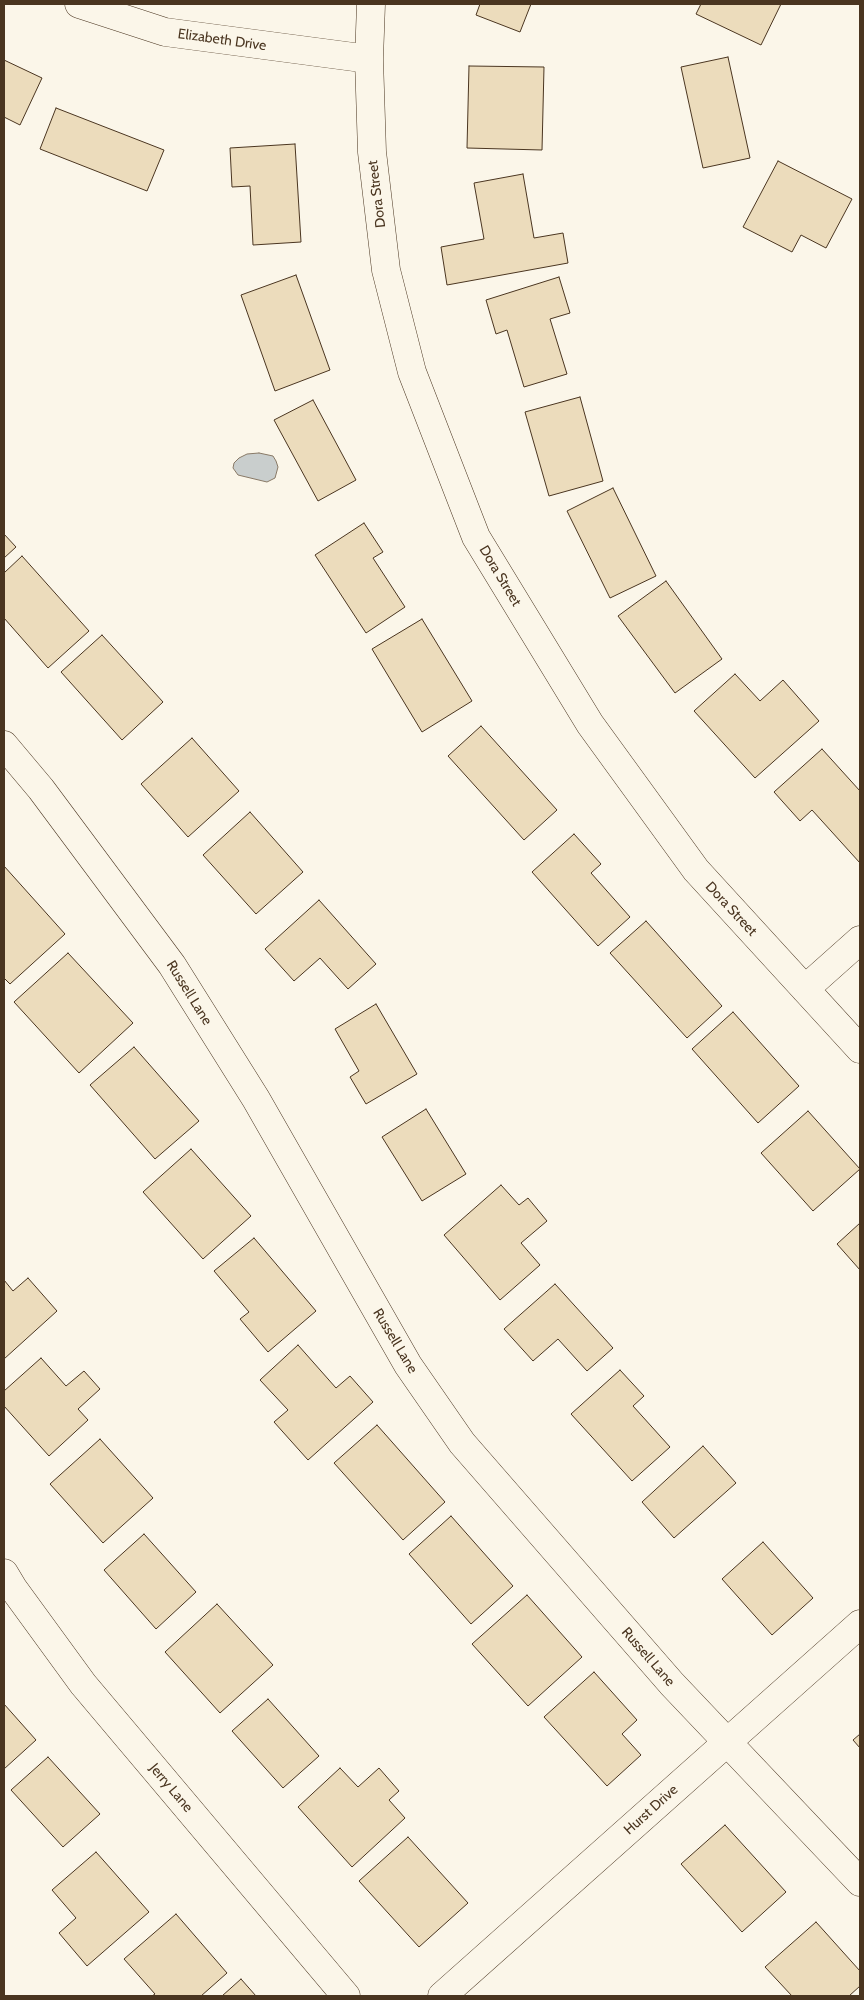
<!DOCTYPE html>
<style>
body{margin:0}
#map{position:relative;width:864px;height:2000px;overflow:hidden;background:#fbf6e9;font-family:Cabin,sans-serif}
canvas{display:block}
.frame{position:absolute;inset:0;border:5px solid #4a3520;pointer-events:none}
</style>
<div id="map">
<canvas width="864" height="2000"></canvas>
<div class="frame"></div>
</div>
<script>
const c = document.querySelector('canvas').getContext('2d');
c.lineJoin = 'round';
function paint(path, color) {
  c.fillStyle = color;
  c.fill(path, 'evenodd');
}
function poly(rows) {
  const path = new Path2D();
  for (const r of rows) {
    path.moveTo(r[0], r[1]);
    for (let i = 2; i < r.length; i += 2) path.lineTo(r[i], r[i + 1]);
  }
  return path;
}
function strokePath(path, color, width, dash) {
  c.strokeStyle = color;
  c.lineWidth = width;
  c.lineCap = dash ? 'butt' : 'round';
  c.setLineDash(dash || []);
  c.stroke(path);
}
function drawText(font, color, halo, rows, align = 'center') {
  c.font = font + ' Cabin,sans-serif';
  c.lineWidth = 4;
  c.setLineDash([]);
  c.textBaseline = 'middle';
  c.strokeStyle = halo;
  c.fillStyle = color;
  for (const [text, x, y, turn = 0] of rows) {
    c.save();
    c.translate(x, y);
    c.rotate((+turn || 0) * Math.PI / 180);
    c.textAlign = isNaN(turn) ? turn : align;
    if (halo) c.strokeText(text, 0, 0);
    c.fillText(text, 0, 0);
    c.restore();
  }
}
const water = poly([
 [259,453,273,456,276,461,278,467,275,478,267,482,238,475,233,468,234,463,239,458,247,454,259,453]
]);
paint(water, '#c9cecd');
strokePath(water, '#887966', 1);
const building = poly([
 [480,4,531,4,520,32,476,15,480,4],
 [701,4,781,4,761,45,696,14,701,4],
 [728,57,750,158,703,168,681,67,728,57],
 [4,60,42,78,20,125,4,117,4,60],
 [469,66,544,67,542,150,467,148,469,66],
 [56,108,164,150,147,191,40,149,56,108],
 [295,144,301,242,253,245,250,186,232,187,230,148,295,144],
 [778,161,852,199,826,248,801,235,792,252,743,227,778,161],
 [523,174,534,238,563,233,568,263,447,285,441,247,484,239,474,183,523,174],
 [296,275,330,370,275,391,241,295,296,275],
 [559,277,570,313,550,319,567,374,524,387,507,330,496,334,486,300,559,277],
 [580,397,603,481,549,496,525,412,580,397],
 [313,400,356,480,318,501,274,420,313,400],
 [613,488,656,576,610,598,567,511,613,488],
 [364,523,383,552,373,558,405,607,366,633,315,555,364,523],
 [4,534,16,547,4,558,4,534],
 [22,556,89,631,48,668,4,618,4,573,22,556],
 [666,581,722,659,675,693,618,616,666,581],
 [422,619,472,701,422,732,372,649,422,619],
 [102,635,163,702,122,740,61,672,102,635],
 [735,674,760,701,783,680,819,721,755,778,694,711,735,674],
 [481,726,557,810,524,840,448,756,481,726],
 [192,738,239,791,188,837,141,784,192,738],
 [822,749,860,791,860,863,812,810,800,821,774,792,822,749],
 [250,812,303,872,256,914,203,855,250,812],
 [574,834,601,864,591,873,630,917,598,946,532,872,574,834],
 [4,866,65,934,10,984,4,978,4,866],
 [319,900,376,964,348,989,320,958,294,981,265,949,319,900],
 [646,921,722,1006,687,1038,610,953,646,921],
 [68,953,133,1023,79,1073,14,1002,68,953],
 [376,1004,417,1074,366,1104,350,1077,359,1071,335,1029,376,1004],
 [733,1012,799,1086,758,1123,692,1049,733,1012],
 [134,1047,199,1121,155,1159,90,1085,134,1047],
 [426,1109,466,1174,422,1201,382,1137,426,1109],
 [808,1111,860,1169,813,1211,761,1153,808,1111],
 [191,1149,251,1216,203,1259,143,1192,191,1149],
 [501,1185,519,1205,528,1198,547,1221,521,1243,540,1265,500,1300,444,1235,501,1185],
 [860,1223,860,1270,837,1244,860,1223],
 [254,1238,316,1311,268,1352,240,1319,249,1312,214,1271,254,1238],
 [28,1278,57,1311,4,1359,4,1280,13,1291,28,1278],
 [555,1284,613,1348,587,1371,558,1339,533,1361,504,1329,555,1284],
 [298,1345,336,1388,350,1376,373,1402,308,1460,274,1422,288,1410,260,1380,298,1345],
 [41,1358,66,1386,84,1371,100,1389,78,1409,88,1420,49,1456,4,1406,4,1391,41,1358],
 [620,1370,644,1396,633,1406,670,1447,632,1481,571,1414,620,1370],
 [377,1425,445,1502,403,1540,334,1463,377,1425],
 [100,1439,153,1498,103,1543,50,1484,100,1439],
 [703,1446,736,1483,674,1538,642,1502,703,1446],
 [451,1516,513,1586,471,1624,409,1554,451,1516],
 [144,1534,196,1592,156,1629,104,1570,144,1534],
 [763,1542,813,1598,772,1635,722,1579,763,1542],
 [527,1595,582,1657,528,1706,472,1644,527,1595],
 [217,1604,273,1665,220,1713,165,1652,217,1604],
 [594,1672,637,1720,622,1734,641,1755,607,1786,544,1717,594,1672],
 [268,1699,319,1756,283,1788,232,1731,268,1699],
 [4,1704,36,1740,4,1769,4,1704],
 [860,1734,860,1748,853,1740,860,1734],
 [48,1757,100,1814,63,1847,11,1790,48,1757],
 [340,1768,358,1787,379,1768,399,1791,389,1800,405,1818,352,1867,298,1807,340,1768],
 [725,1825,786,1892,742,1932,681,1864,725,1825],
 [408,1837,468,1903,419,1947,359,1881,408,1837],
 [96,1852,149,1912,87,1966,59,1933,76,1918,52,1890,96,1852],
 [176,1914,227,1973,201,1996,152,1996,155,1994,124,1959,176,1914],
 [816,1922,860,1971,860,1986,849,1996,792,1996,765,1967,816,1922],
 [241,1979,256,1996,222,1996,241,1979]
]);
paint(building, '#ecdcbc');
strokePath(building, '#4a3520', 1);
const minor = poly([
 [79,4,165,32,369,59],
 [371,4,369,59,372,152,386,270,412,372,476,537,590,724,696,870,860,1049],
 [4,745,41,789,172,965,256,1099,408,1365,462,1443,672,1684,860,1882],
 [805,989,860,940],
 [4,1573,13,1588,83,1684,346,1996],
 [442,1996,860,1624]
]);
strokePath(minor, '#4a3520', 29);
strokePath(minor, '#fbf6e9', 28);
drawText('14px', '#4a3520', '#fbf6e9', [
 ["Elizabeth Drive",222,40,8],
 ["Dora Street",377,194,-97],
 ["Dora Street",500,576,59],
 ["Dora Street",731,909,47],
 ["Russell Lane",189,993,58],
 ["Russell Lane",395,1341,59],
 ["Russell Lane",648,1657,49],
 ["Jerry Lane",171,1788,50],
 ["Hurst Drive",651,1810,-42]
]);
</script>
